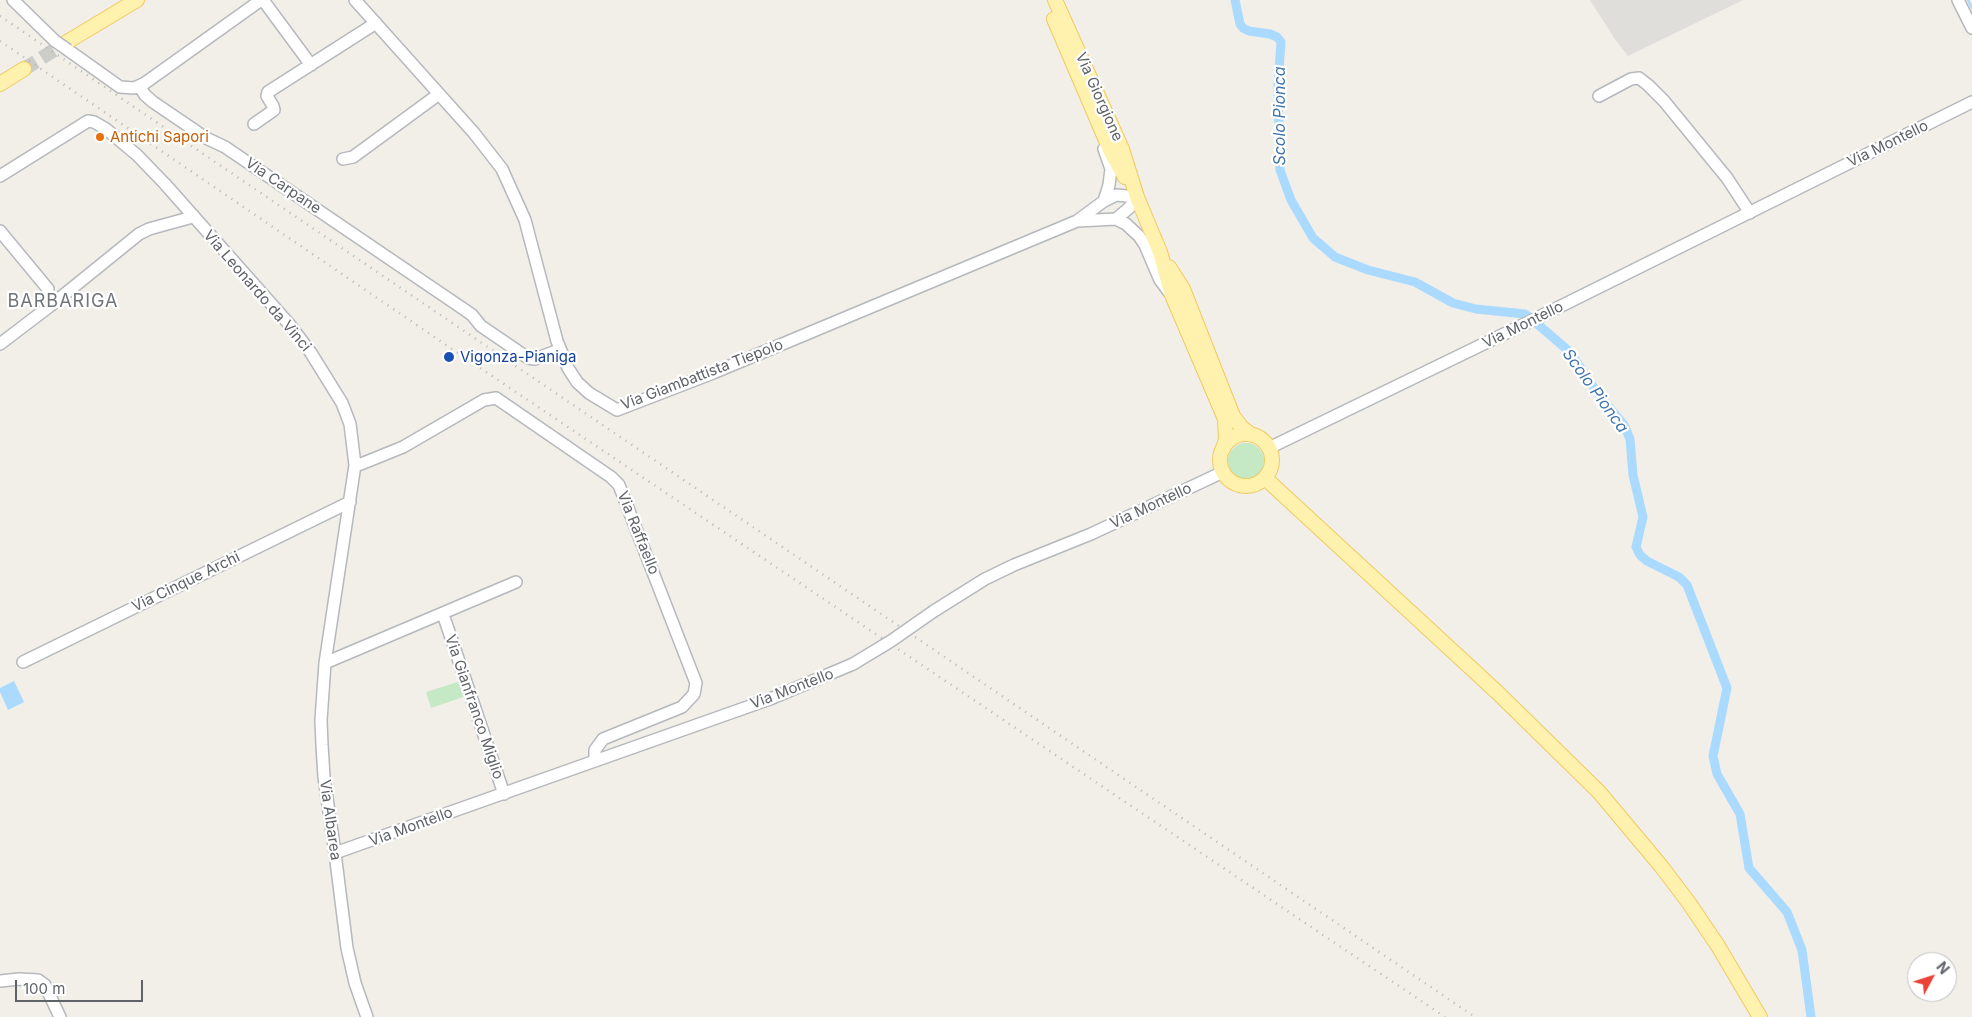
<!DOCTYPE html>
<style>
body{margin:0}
#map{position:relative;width:1972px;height:1017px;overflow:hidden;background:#f1efe8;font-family:Inter,sans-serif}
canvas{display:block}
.north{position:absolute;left:1907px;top:952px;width:50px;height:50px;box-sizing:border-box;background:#fff;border:1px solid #bfc1c3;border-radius:50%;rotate:50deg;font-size:14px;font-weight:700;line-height:20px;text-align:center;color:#5f6368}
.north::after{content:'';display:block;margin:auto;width:18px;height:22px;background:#ea4335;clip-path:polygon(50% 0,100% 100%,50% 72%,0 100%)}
.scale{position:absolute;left:15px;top:980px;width:128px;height:22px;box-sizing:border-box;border:2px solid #5f6368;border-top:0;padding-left:6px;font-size:15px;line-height:18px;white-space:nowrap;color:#5f6368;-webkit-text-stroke:4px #fff;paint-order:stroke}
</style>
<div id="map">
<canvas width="1972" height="1017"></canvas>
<div class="north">N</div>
<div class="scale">100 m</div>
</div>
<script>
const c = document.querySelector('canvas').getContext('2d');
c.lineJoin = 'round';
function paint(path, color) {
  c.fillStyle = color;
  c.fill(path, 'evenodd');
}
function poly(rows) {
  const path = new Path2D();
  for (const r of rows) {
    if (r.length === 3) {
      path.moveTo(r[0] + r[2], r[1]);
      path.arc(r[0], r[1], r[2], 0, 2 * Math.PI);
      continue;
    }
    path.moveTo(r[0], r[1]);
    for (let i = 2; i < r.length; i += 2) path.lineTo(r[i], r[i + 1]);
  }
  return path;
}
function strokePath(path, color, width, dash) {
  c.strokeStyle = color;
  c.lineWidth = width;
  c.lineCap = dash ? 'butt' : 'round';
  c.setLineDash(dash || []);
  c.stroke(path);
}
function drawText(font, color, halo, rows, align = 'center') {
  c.font = font + ' Inter,sans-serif';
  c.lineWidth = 4.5;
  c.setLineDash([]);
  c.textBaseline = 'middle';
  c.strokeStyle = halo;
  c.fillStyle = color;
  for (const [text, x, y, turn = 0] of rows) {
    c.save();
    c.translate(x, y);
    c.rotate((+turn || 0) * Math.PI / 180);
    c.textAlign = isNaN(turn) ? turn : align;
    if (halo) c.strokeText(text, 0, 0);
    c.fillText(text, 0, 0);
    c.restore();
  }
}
paint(poly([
 [1590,0,1743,0,1628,56,1614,38]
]), '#e0deda');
paint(poly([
 [1246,461,18],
 [461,681,466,696,431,708,426,692]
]), '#c5e8c5');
paint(poly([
 [14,681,24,702,8,710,0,692,0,688]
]), '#aadaff');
strokePath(poly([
 [1968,0,1972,8]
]), '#aadaff', 2.5);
strokePath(poly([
 [1235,0,1240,24,1243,28,1249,31,1270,34,1277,37,1281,42,1278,85,1280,170,1291,200,1313,238,1335,257,1368,270,1415,282,1453,303,1476,309,1525,314,1528,316,1570,352,1596,391,1624,425,1630,439,1633,475,1643,517,1636,547,1640,555,1647,561,1679,577,1687,585,1727,688,1713,756,1717,774,1740,814,1749,868,1787,912,1802,950,1811,1017]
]), '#aadaff', 9);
strokePath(poly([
 [24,69,67,42]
]), '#ccccc8', 14, [14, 7]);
const minor = poly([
 [13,0,55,41],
 [263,0,311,65],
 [355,0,474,133,502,169,525,220,557,341,568,368,577,382,589,393,617,410,713,373,1077,221,1104,201,1116,195,1137,197,1129,208,1116,219,1077,221],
 [1958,0,1972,28],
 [68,50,120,87,134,88,145,83,261,0],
 [139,86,145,95,153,102,206,138,225,147,465,310,472,315,481,326,528,358,535,359,559,350],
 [1599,96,1631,79,1639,78,1648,85,1664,101,1727,178,1750,213],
 [254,124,274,110,273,106,267,96,268,92,376,23],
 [343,159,353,157,439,94],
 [0,176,88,121,94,122,106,129,137,155,165,184,290,325,311,353,342,403,350,424,355,465,325,663,321,720,322,745,324,777,335,853,347,948,355,983,367,1017],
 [1104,201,1109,185,1111,169,1104,149],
 [1116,219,1126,224,1139,236,1145,245,1160,280,1169,292],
 [0,231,48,289],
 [0,344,50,306,139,234,149,229,189,218,193,215],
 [1269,448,1539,317,1972,102],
 [355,465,361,464,403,447,484,400,496,398,611,477,619,485,696,683,694,694,682,707,603,739,595,750,595,760],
 [934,611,985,579,1014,565,1091,534,1223,472],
 [445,620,504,794],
 [23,662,350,502],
 [325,663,516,582],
 [335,853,770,699,853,664],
 [0,981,19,979,38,980,45,985,60,1017]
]);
const major = poly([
 [1055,0,1122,149,1137,197,1160,252,1172,295,1225,419,1226,439,1223,449],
 [1054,19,1111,152,1125,177],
 [67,42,137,0],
 [0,84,24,69],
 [1169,267,1183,289,1233,416,1242,428,1252,435],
 [1246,460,26],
 [1265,478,1498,693,1599,792,1661,866,1689,903,1718,946,1760,1017]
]);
strokePath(minor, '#b5b8bc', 14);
strokePath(major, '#f2c960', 16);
strokePath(minor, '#fff', 11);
strokePath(major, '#fff2af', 14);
strokePath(poly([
 [0,16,1475,1017],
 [0,41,449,347,1445,1017]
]), '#b6b7b8', 2.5, [1, 6]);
const minorBridge = poly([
 [55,41,68,50],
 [853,664,891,641,934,611]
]);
strokePath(minorBridge, '#b5b8bc', 14, []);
strokePath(minorBridge, '#fff', 11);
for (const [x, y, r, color] of [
 [100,137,5,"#e8710a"],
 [449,357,6,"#1a4fb4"]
]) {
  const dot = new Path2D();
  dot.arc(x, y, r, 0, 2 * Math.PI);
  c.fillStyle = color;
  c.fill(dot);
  strokePath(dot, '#fff', 2);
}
drawText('15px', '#5f6368', '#fff', [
 ["Via Giorgione",1099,97,66],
 ["Via Montello",1888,144,-26],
 ["Via Carpane",283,186,34],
 ["Via Leonardo da Vinci",257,291,49],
 ["Via Montello",1523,325,-26],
 ["Via Giambattista Tiepolo",702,375,-21],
 ["Via Montello",1151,506,-25],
 ["Via Raffaello",638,533,68],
 ["Via Cinque Archi",186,582,-26],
 ["Via Montello",792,689,-21],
 ["Via Gianfranco Miglio",474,707,71],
 ["Via Albarea",330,820,82],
 ["Via Montello",411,827,-20]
]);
drawText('15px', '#c56008', '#fff', [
 ["Antichi Sapori",110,137]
], 'left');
drawText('15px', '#164399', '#fff', [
 ["Vigonza-Pianiga",460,357]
], 'left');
drawText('italic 16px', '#4174aa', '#fff', [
 ["Scolo Pionca",1280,116,-90],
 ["Scolo Pionca",1595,391,54]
]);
c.letterSpacing = '1px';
drawText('18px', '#70757a', '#fff', [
 ["BARBARIGA",63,302]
]);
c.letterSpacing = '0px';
</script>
